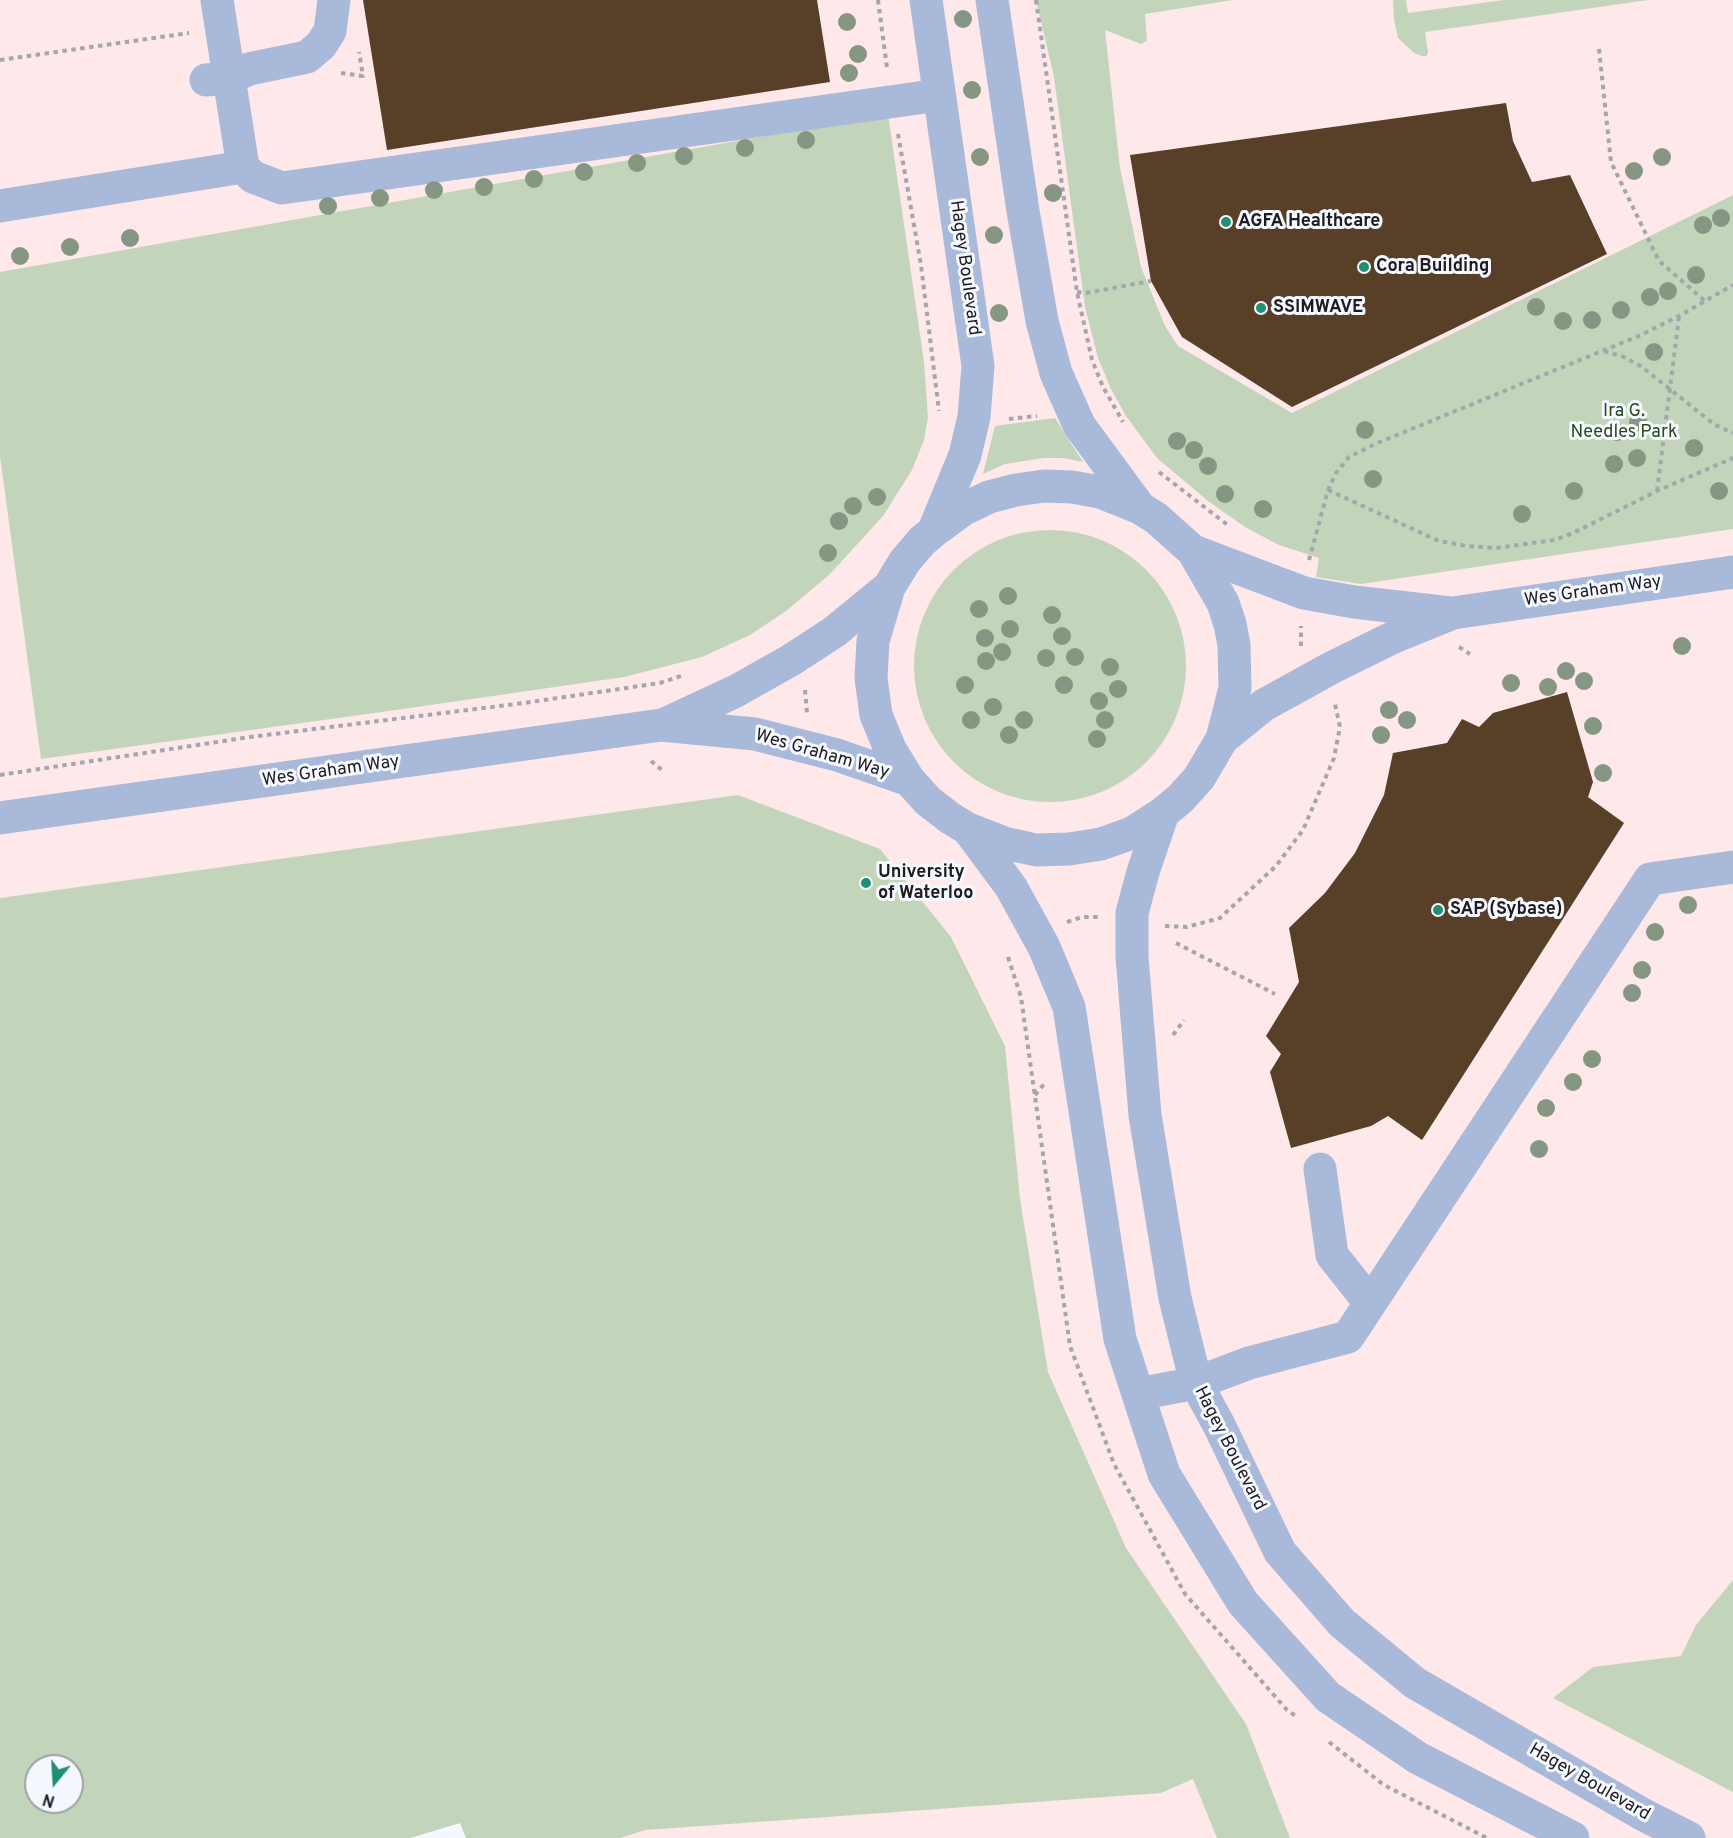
<!DOCTYPE html>
<style>
body{margin:0}
#map{position:relative;width:1733px;height:1838px;overflow:hidden;background:#f6f8ff;font-family:Overpass,sans-serif}
canvas{display:block}
.north{position:absolute;left:24px;top:1754px;width:60px;height:60px;box-sizing:border-box;background:#f6f8ff;border:2px solid #9fa0a6;border-radius:50%;rotate:198deg;font-size:16px;font-weight:700;line-height:24px;text-align:center;color:#1d1d20}
.north::after{content:'';display:block;margin:auto;width:21px;height:27px;background:#1f9172;clip-path:polygon(50% 0,100% 100%,50% 72%,0 100%)}
</style>
<div id="map">
<canvas width="1733" height="1838"></canvas>
<div class="north">N</div>
</div>
<script>
const c = document.querySelector('canvas').getContext('2d');
c.lineJoin = 'round';
function paint(path, color) {
  c.fillStyle = color;
  c.fill(path, 'evenodd');
}
function poly(rows) {
  const path = new Path2D();
  for (const r of rows) {
    if (r.length === 3) {
      path.moveTo(r[0] + r[2], r[1]);
      path.arc(r[0], r[1], r[2], 0, 2 * Math.PI);
      continue;
    }
    path.moveTo(r[0], r[1]);
    for (let i = 2; i < r.length; i += 2) path.lineTo(r[i], r[i + 1]);
  }
  return path;
}
function strokePath(path, color, width, dash) {
  c.strokeStyle = color;
  c.lineWidth = width;
  c.lineCap = dash ? 'butt' : 'round';
  c.setLineDash(dash || []);
  c.stroke(path);
}
function drawText(font, color, halo, rows, align = 'center') {
  c.font = font + ' Overpass,sans-serif';
  c.lineWidth = 6;
  c.setLineDash([]);
  c.textBaseline = 'middle';
  c.strokeStyle = halo;
  c.fillStyle = color;
  for (const [text, x, y, turn = 0] of rows) {
    c.save();
    c.translate(x, y);
    c.rotate((+turn || 0) * Math.PI / 180);
    c.textAlign = isNaN(turn) ? turn : align;
    if (halo) c.strokeText(text, 0, 0);
    c.fillText(text, 0, 0);
    c.restore();
  }
}
paint(poly([
 [0,0,1733,0,1733,1838,466,1838,460,1823,412,1838,0,1838],
 [36,1766,72,1766,72,1802,36,1802]
]), '#fee8ea');
paint(poly([
 [1036,0,1233,0,1145,14,1147,41,1141,44,1105,30,1120,168,1141,267,1165,326,1178,346,1292,413,1733,195,1733,529,1361,584,1316,577,1319,558,1279,545,1245,527,1208,501,1157,458,1126,416,1111,389,1098,358,1085,307,1054,77],
 [1393,0,1406,0,1408,13,1504,0,1648,0,1425,32,1428,53,1426,56,1422,56,1414,53,1398,38,1394,20],
 [888,114,924,362,928,417,924,440,912,470,883,516,830,574,786,611,750,635,702,657,624,677,396,710,41,759,0,456,0,272],
 [1055,418,1083,462,1063,458,1044,458,1005,464,983,474,995,426],
 [1050,666,136],
 [738,795,880,849,951,937,1005,1046,1020,1199,1048,1372,1126,1548,1246,1724,1290,1838,1217,1838,1193,1779,1161,1793,645,1830,620,1838,466,1838,460,1823,410,1838,0,1838,0,898],
 [36,1766,72,1766,72,1802,36,1802],
 [1733,1580,1733,1792,1553,1698,1593,1667,1681,1656,1696,1625]
]), '#c2d5bb');
paint(poly([
 [363,0,817,0,830,82,387,150],
 [1506,103,1513,141,1532,182,1570,175,1607,254,1292,407,1182,337,1151,281,1130,155],
 [1567,692,1593,782,1588,797,1624,823,1422,1140,1388,1116,1371,1126,1291,1148,1270,1072,1281,1054,1266,1036,1299,982,1289,928,1325,893,1355,853,1384,795,1393,753,1447,743,1462,719,1479,727,1493,713]
]), '#573f28');
strokePath(poly([
 [878,0,887,68],
 [1036,0,1077,292,1092,360,1103,387,1123,422],
 [1599,49,1611,162,1659,261,1705,301],
 [0,60,189,33],
 [341,73,363,76,359,52],
 [898,134,921,265,939,411],
 [1077,292,1086,293,1151,281],
 [1604,351,1624,357,1642,367,1715,425,1733,433],
 [1009,419,1037,416],
 [1159,472,1229,526],
 [1328,490,1439,541,1467,546,1496,548,1555,540,1573,533,1657,491,1733,458],
 [1657,491,1679,317],
 [1309,560,1328,490,1336,473,1349,457,1375,444,1641,335,1679,316,1733,285],
 [1301,646,1301,626],
 [1459,647,1470,654],
 [805,690,807,713],
 [651,761,662,770],
 [0,775,250,737,524,703,660,683,684,675],
 [1067,922,1082,917,1098,917],
 [1165,926,1187,927,1220,918,1276,866,1303,830,1334,758,1340,727,1335,704],
 [1176,943,1275,994],
 [1008,957,1021,997,1070,1346,1114,1464,1185,1594,1287,1710,1297,1717],
 [1173,1035,1184,1020],
 [1035,1095,1045,1083],
 [1329,1742,1384,1785,1487,1838]
]), '#a5a6ac', 4, [4.5, 4.5]);
strokePath(poly([
 [217,0,243,167],
 [926,0,978,366,974,417,965,455,934,530],
 [992,0,1023,211,1042,321,1056,373,1079,425,1140,508],
 [206,80,230,78,249,69,307,57,321,45,330,31,334,0],
 [0,206,243,167,253,177,282,188,939,95],
 [1193,551,1304,593,1354,602,1451,613],
 [663,725,736,691,791,660,834,632,889,587],
 [1222,739,1264,705,1333,667,1394,637,1453,613,1733,572],
 [1163,813,1143,872,1132,913,1132,957,1145,1115,1175,1298,1196,1383,1219,1425,1280,1552,1342,1623,1415,1683,1642,1814,1689,1838],
 [0,818,661,725,755,734,837,755,909,780,928,801,950,818,968,829,1004,843,1036,850,1069,849,1101,844,1132,833,1163,813,1180,799,1199,778,1222,739,1235,688,1234,645,1230,624,1223,603,1193,551,1156,518,1140,508,1100,492,1072,487,1044,486,1016,490,989,497,964,509,934,531,922,541,905,561,889,587,873,641,871,678,876,715,890,749,909,780],
 [968,829,1011,887,1044,947,1069,1007,1120,1339,1164,1474,1243,1603,1328,1697,1418,1758,1573,1838],
 [1320,1169,1332,1255,1370,1303],
 [1138,1394,1196,1383,1249,1363,1348,1337,1650,879,1733,867]
]), '#a9b9d9', 33);
c.fillStyle = '#859782';
for (const [x, y] of [
 [963,19],
 [847,22],
 [858,54],
 [849,73],
 [972,90],
 [806,140],
 [745,148],
 [684,156],
 [980,157],
 [1662,157],
 [637,163],
 [1634,171],
 [584,172],
 [534,179],
 [484,187],
 [434,190],
 [1053,193],
 [380,198],
 [328,206],
 [1721,218],
 [1703,225],
 [994,235],
 [130,238],
 [70,247],
 [20,256],
 [1696,275],
 [1668,291],
 [1650,297],
 [1536,307],
 [1621,310],
 [999,313],
 [1592,320],
 [1563,321],
 [1654,352],
 [1638,422],
 [1365,430],
 [1617,432],
 [1177,441],
 [1694,448],
 [1194,450],
 [1637,458],
 [1614,464],
 [1208,466],
 [1373,479],
 [1574,491],
 [1719,491],
 [1225,494],
 [877,497],
 [853,506],
 [1263,509],
 [1522,514],
 [839,521],
 [828,553],
 [1008,596],
 [979,609],
 [1052,615],
 [1010,629],
 [1062,636],
 [985,638],
 [1682,646],
 [1002,652],
 [1075,657],
 [1046,658],
 [986,661],
 [1110,667],
 [1566,671],
 [1584,681],
 [1511,683],
 [965,685],
 [1064,685],
 [1548,687],
 [1118,689],
 [1099,701],
 [993,707],
 [1389,710],
 [971,720],
 [1024,720],
 [1105,720],
 [1407,720],
 [1593,726],
 [1009,735],
 [1381,735],
 [1097,739],
 [1603,773],
 [1688,905],
 [1655,932],
 [1642,970],
 [1632,993],
 [1592,1059],
 [1573,1082],
 [1546,1108],
 [1539,1149]
]) {
  c.beginPath();
  c.arc(x, y, 9, 0, 2 * Math.PI);
  c.fill();
}
for (const [x, y, r, color] of [
 [1226,222,6,"#1f9172"],
 [1364,267,6,"#1f9172"],
 [1261,308,6,"#1f9172"],
 [866,883,6,"#1f9172"],
 [1438,910,6,"#1f9172"]
]) {
  const dot = new Path2D();
  dot.arc(x, y, r, 0, 2 * Math.PI);
  c.fillStyle = color;
  c.fill(dot);
  strokePath(dot, '#f6f8ff', 2);
}
drawText('bold 18px', '#1d1d20', '#f6f8ff', [
 ["AGFA Healthcare",1238,222],
 ["Cora Building",1376,267],
 ["SSIMWAVE",1273,308],
 ["University",878,873],
 ["of Waterloo",878,894],
 ["SAP (Sybase)",1450,910]
], 'left');
drawText('18px', '#1d1d20', '#f6f8ff', [
 ["Hagey Boulevard",964,268,82],
 ["Wes Graham Way",1593,592,-8],
 ["Wes Graham Way",822,755,16],
 ["Wes Graham Way",331,772,-8],
 ["Hagey Boulevard",1229,1449,63],
 ["Hagey Boulevard",1589,1783,30]
]);
drawText('18px', '#29481b', '#f6f8ff', [
 ["Ira G.",1624,412],
 ["Needles Park",1624,433]
]);
</script>
